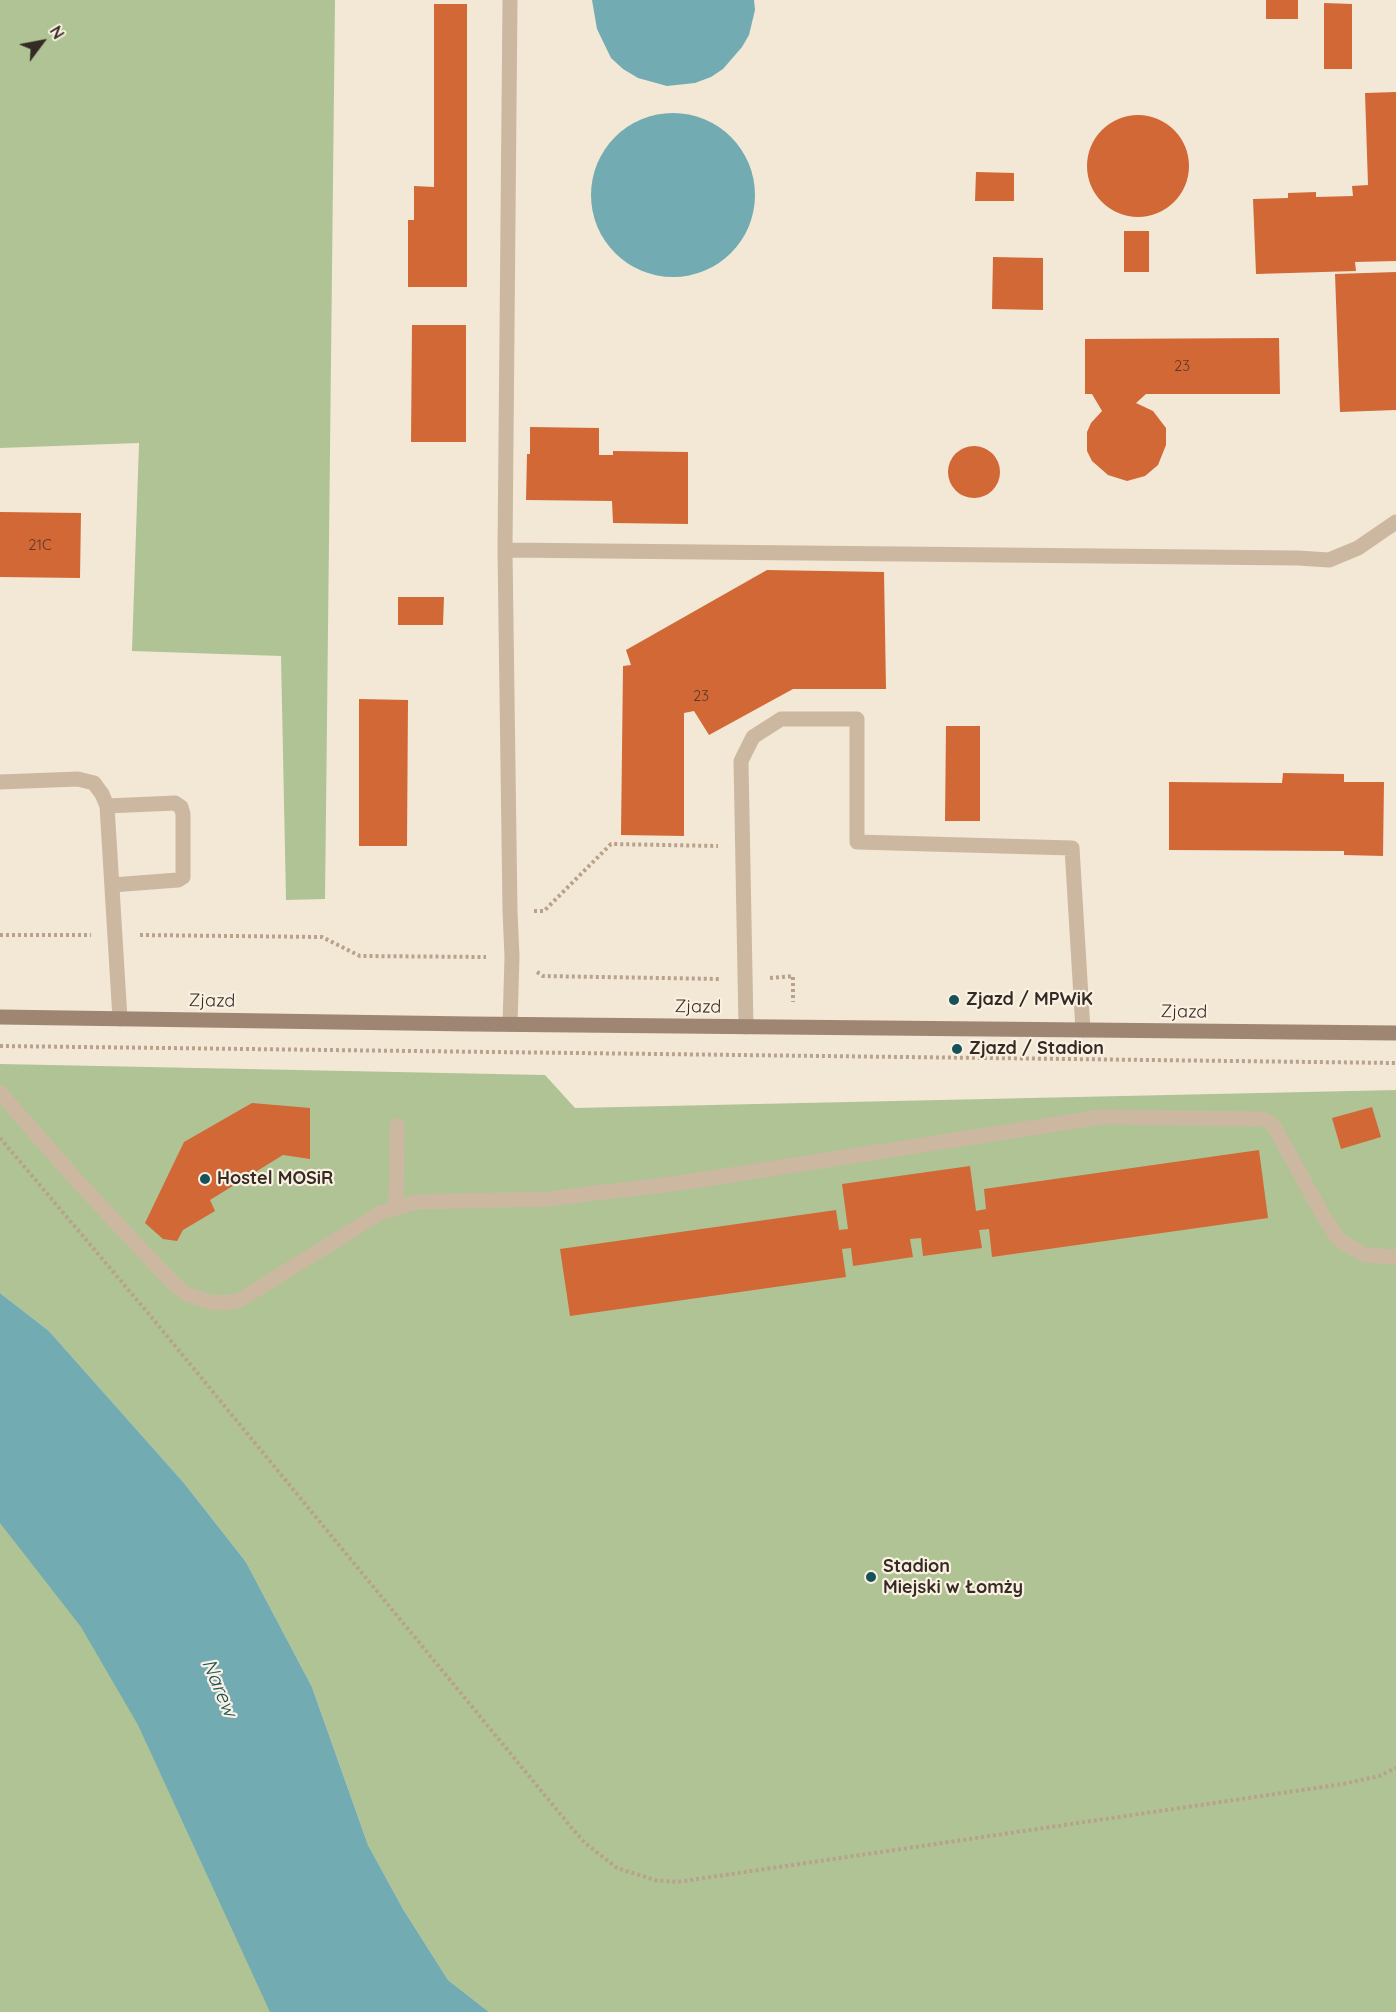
<!DOCTYPE html>
<meta charset="utf-8">
<style>
body{margin:0}
#map{position:relative;width:1396px;height:2012px;overflow:hidden;background:#f3e8d6;font-family:Quicksand,sans-serif}
canvas{display:block}
.north{position:absolute;left:12px;top:12px;width:60px;height:60px;-webkit-text-stroke:4px #fbf1e2;paint-order:stroke;rotate:58deg;font-size:16px;font-weight:700;line-height:24px;text-align:center;color:#352b25}
.north::after{content:'';display:block;margin:auto;width:21px;height:27px;background:#352b25;clip-path:polygon(50% 0,100% 100%,50% 72%,0 100%)}
</style>
<div id="map">
<canvas width="1396" height="2012"></canvas>
<div class="north">N</div>
</div>
<script>
const c = document.querySelector('canvas').getContext('2d');
c.lineJoin = 'round';
function paint(path, color) {
  c.fillStyle = color;
  c.fill(path, 'evenodd');
}
function poly(rows) {
  const path = new Path2D();
  for (const r of rows) {
    if (r.length === 3) {
      path.moveTo(r[0] + r[2], r[1]);
      path.arc(r[0], r[1], r[2], 0, 2 * Math.PI);
      continue;
    }
    path.moveTo(r[0], r[1]);
    for (let i = 2; i < r.length; i += 2) path.lineTo(r[i], r[i + 1]);
  }
  return path;
}
function strokePath(path, color, width, dash) {
  c.strokeStyle = color;
  c.lineWidth = width;
  c.lineCap = dash ? 'butt' : 'round';
  c.setLineDash(dash || []);
  c.stroke(path);
}
function drawText(font, color, halo, rows, align = 'center') {
  c.font = font + ' Quicksand,sans-serif';
  c.lineWidth = 4.5;
  c.setLineDash([]);
  c.textBaseline = 'middle';
  c.strokeStyle = halo;
  c.fillStyle = color;
  for (const [text, x, y, turn = 0] of rows) {
    c.save();
    c.translate(x, y);
    c.rotate((+turn || 0) * Math.PI / 180);
    c.textAlign = isNaN(turn) ? turn : align;
    if (halo) c.strokeText(text, 0, 0);
    c.fillText(text, 0, 0);
    c.restore();
  }
}
paint(poly([
 [0,0,335,0,325,899,286,900,281,656,132,651,139,443,0,448],
 [0,1064,545,1075,575,1108,1396,1090,1396,2012,489,2012,448,1980,403,1909,368,1845,312,1687,246,1562,184,1483,49,1331,0,1293],
 [0,1514,136,1683,285,2012,0,2012]
]), '#b0c395');
paint(poly([
 [592,0,754,0,755,10,749,35,742,47,723,69,711,77,695,83,667,86,638,78,623,69,611,58,597,29],
 [673,195,82],
 [0,1293,49,1331,184,1483,246,1562,312,1687,368,1845,403,1909,448,1980,489,2012,270,2012,138,1725,81,1627,0,1523]
]), '#73abb2');
paint(poly([
 [1266,0,1298,0,1298,19,1266,19],
 [1324,3,1352,4,1352,69,1324,69],
 [434,4,467,4,467,287,408,287,408,220,414,220,414,186,434,187],
 [1396,92,1396,261,1355,262,1356,271,1256,274,1253,199,1288,198,1288,193,1316,192,1316,197,1353,196,1352,186,1368,185,1365,93],
 [1138,166,51],
 [976,172,1014,173,1014,201,975,201],
 [1124,231,1149,231,1149,272,1124,272],
 [993,257,1043,258,1043,310,992,309],
 [1396,272,1396,410,1340,412,1335,274],
 [412,325,466,325,466,442,411,442],
 [1279,338,1280,394,1146,394,1136,403,1153,411,1166,428,1166,445,1158,465,1145,476,1127,481,1108,475,1092,461,1087,451,1087,432,1091,423,1102,411,1092,394,1085,394,1085,339],
 [530,427,599,428,599,455,613,455,613,451,688,452,688,524,613,523,612,501,526,500,527,454,530,454],
 [974,472,26],
 [0,512,81,513,80,578,0,577],
 [767,570,884,572,886,689,793,689,709,735,694,711,684,713,684,836,621,835,623,666,631,665,626,650],
 [398,597,444,597,443,625,398,625],
 [359,699,408,700,407,846,359,846],
 [946,726,980,726,980,821,945,821],
 [1283,773,1344,774,1344,782,1384,782,1383,856,1344,855,1344,851,1169,850,1169,782,1282,783],
 [252,1103,310,1108,310,1159,283,1155,210,1200,215,1211,183,1230,177,1241,163,1239,145,1223,184,1142],
 [1372,1107,1381,1137,1341,1149,1332,1118],
 [1259,1150,1268,1218,992,1257,989,1229,979,1230,982,1248,923,1256,921,1238,910,1239,913,1257,853,1266,851,1248,842,1249,846,1277,570,1316,560,1249,836,1210,839,1230,848,1229,842,1184,970,1166,976,1211,986,1209,984,1189]
]), '#d16836');
strokePath(poly([
 [534,911,544,911,611,844,718,846],
 [0,935,91,935],
 [140,935,322,937,360,956,486,957],
 [537,972,543,976,720,979],
 [770,978,793,976,793,1002],
 [0,1046,1396,1063],
 [0,1138,148,1313,571,1827,585,1843,617,1868,655,1880,677,1882,1343,1784,1379,1776,1396,1768]
]), '#b8a28b', 4, [3, 3]);
strokePath(poly([
 [510,0,505,550,510,911,512,957,510,1024],
 [505,550,1298,558,1329,560,1358,548,1396,522],
 [0,782,78,779,94,783,102,794,107,806,120,1019],
 [107,806,175,803,181,807,183,814,183,877,178,880,112,885],
 [746,1027,741,761,753,737,781,719,857,719,857,842,1072,848,1083,1030],
 [0,1093,80,1184,173,1283,186,1294,213,1303,234,1302,243,1298,380,1213,416,1202,547,1199,680,1183,1101,1117,1262,1119,1271,1123,1276,1130,1324,1217,1339,1240,1365,1255,1396,1257],
 [396,1207,397,1126]
]), '#ccb8a1', 15);
strokePath(poly([
 [0,1017,471,1024,1396,1033]
]), '#9f8673', 15);
for (const [x, y, r, color] of [
 [954,1000,6,"#17515a"],
 [957,1049,6,"#17515a"],
 [205,1179,6,"#17515a"],
 [871,1577,6,"#17515a"]
]) {
  const dot = new Path2D();
  dot.arc(x, y, r, 0, 2 * Math.PI);
  c.fillStyle = color;
  c.fill(dot);
  strokePath(dot, '#fbf1e2', 2);
}
drawText('15px', '#5c3a29', null, [
 ["23",1182,366],
 ["21C",40,545],
 ["23",701,696]
]);
drawText('bold 18px', '#352b25', '#fbf1e2', [
 ["Zjazd / MPWiK",966,1000],
 ["Zjazd / Stadion",969,1049],
 ["Hostel MOSiR",217,1179],
 ["Stadion",883,1567],
 ["Miejski w Łomży",883,1588]
], 'left');
drawText('18px', '#352b25', '#fbf1e2', [
 ["Zjazd",212,1001,1],
 ["Zjazd",698,1007,1],
 ["Zjazd",1184,1012,1]
]);
drawText('italic 20px', '#17515a', '#fbf1e2', [
 ["Narew",219,1688,67]
]);
</script>
